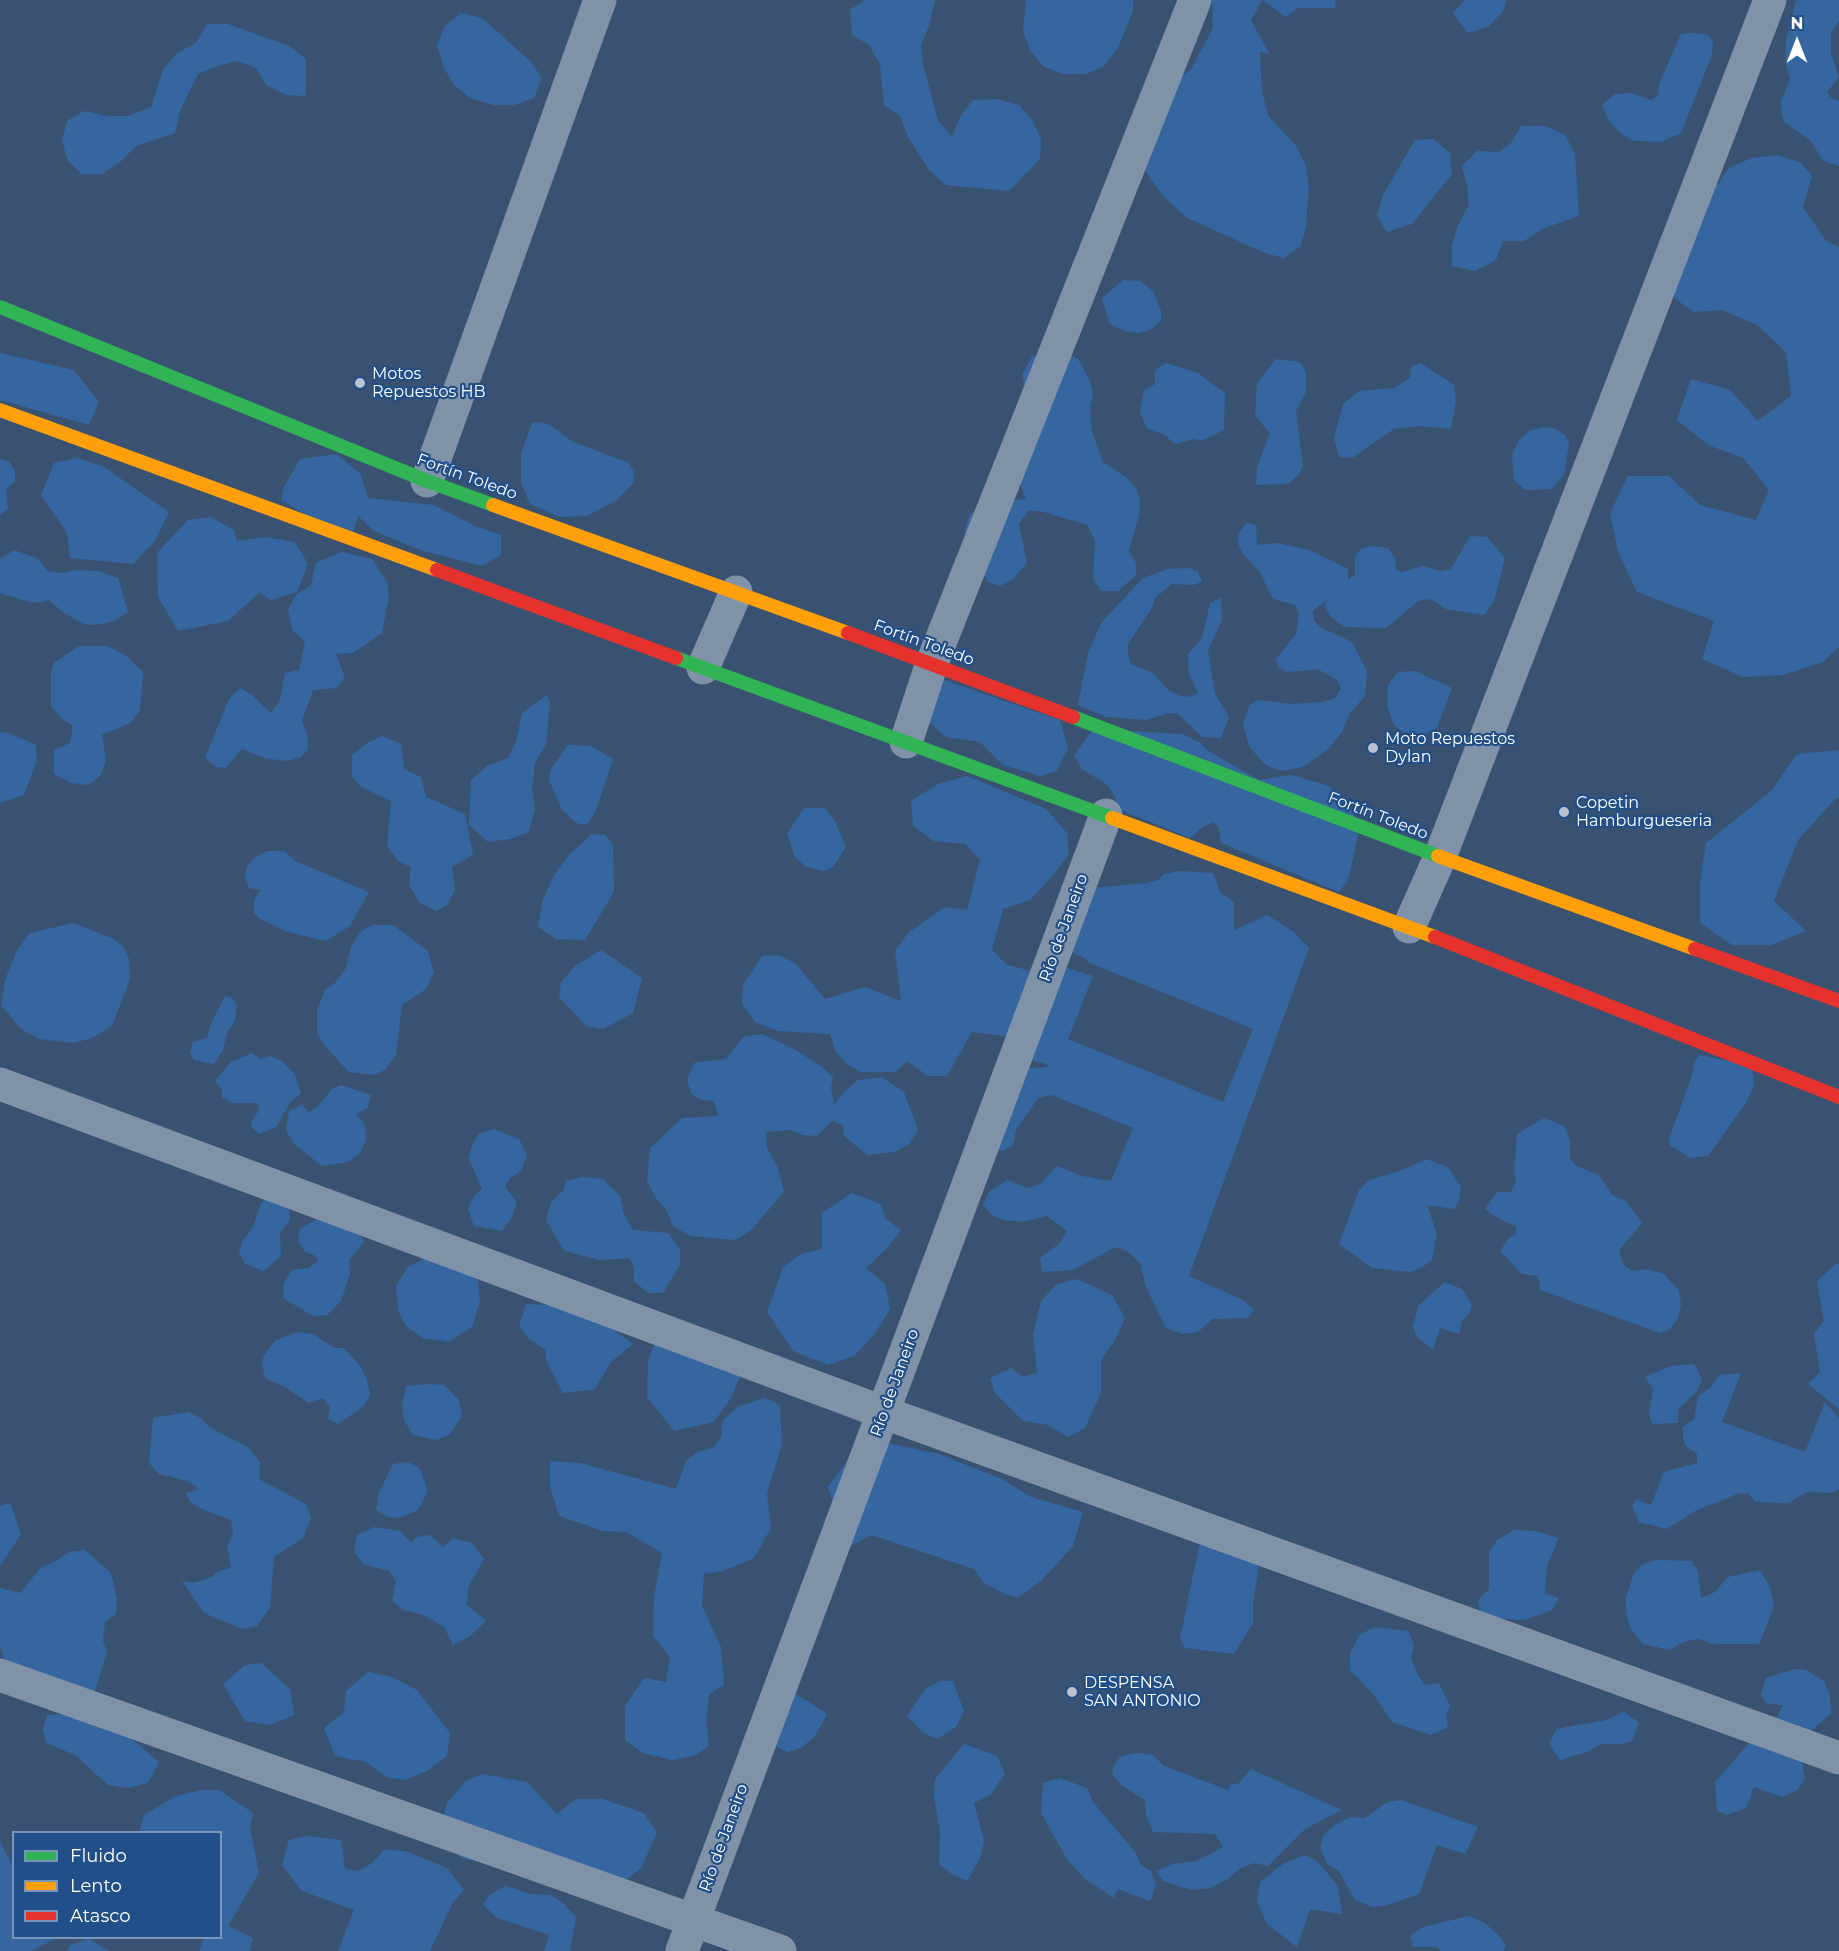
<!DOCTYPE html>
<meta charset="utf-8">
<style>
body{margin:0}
#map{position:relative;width:1839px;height:1951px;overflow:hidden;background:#395271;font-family:Montserrat,sans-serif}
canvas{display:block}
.legend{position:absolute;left:12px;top:1831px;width:210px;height:108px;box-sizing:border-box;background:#214f89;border:2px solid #7a95b8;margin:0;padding:8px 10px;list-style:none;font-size:18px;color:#fff}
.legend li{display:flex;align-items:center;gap:12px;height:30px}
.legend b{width:30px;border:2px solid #7a95b8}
.north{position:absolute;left:1767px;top:12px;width:60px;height:60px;-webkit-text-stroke:4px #214f89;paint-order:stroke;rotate:0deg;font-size:16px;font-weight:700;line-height:24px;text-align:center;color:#fff}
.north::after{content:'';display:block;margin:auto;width:21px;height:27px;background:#fff;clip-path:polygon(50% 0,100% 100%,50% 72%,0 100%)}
</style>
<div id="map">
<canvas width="1839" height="1951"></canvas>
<ul class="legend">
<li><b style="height:8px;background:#30b455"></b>Fluido</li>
<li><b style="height:8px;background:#ff9f0a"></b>Lento</li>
<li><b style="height:8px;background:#e5322d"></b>Atasco</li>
</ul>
<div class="north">N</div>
</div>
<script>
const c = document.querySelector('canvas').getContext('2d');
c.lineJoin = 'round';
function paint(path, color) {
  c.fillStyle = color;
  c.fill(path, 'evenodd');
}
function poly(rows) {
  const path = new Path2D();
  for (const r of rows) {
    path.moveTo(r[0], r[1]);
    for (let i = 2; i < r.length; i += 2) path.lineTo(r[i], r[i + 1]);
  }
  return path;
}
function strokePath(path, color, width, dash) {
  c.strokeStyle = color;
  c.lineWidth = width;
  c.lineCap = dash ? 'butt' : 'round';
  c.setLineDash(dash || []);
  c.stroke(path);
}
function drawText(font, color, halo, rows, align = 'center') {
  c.font = font + ' Montserrat,sans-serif';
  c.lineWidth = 4.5;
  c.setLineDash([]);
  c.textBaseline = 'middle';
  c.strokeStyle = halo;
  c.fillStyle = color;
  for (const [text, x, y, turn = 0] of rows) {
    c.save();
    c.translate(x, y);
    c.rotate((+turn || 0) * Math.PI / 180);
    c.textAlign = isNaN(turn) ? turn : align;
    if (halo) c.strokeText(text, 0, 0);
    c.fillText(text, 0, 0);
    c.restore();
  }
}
paint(poly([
 [865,0,935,0,929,26,921,45,923,64,938,121,952,136,960,117,973,100,997,99,1019,105,1032,120,1041,138,1040,159,1009,191,946,185,929,170,908,137,900,116,884,105,880,64,869,45,852,35,850,10],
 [1026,0,1133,0,1133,11,1118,48,1104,66,1086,74,1063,74,1044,67,1031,52,1023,32],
 [1212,0,1335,0,1336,8,1298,8,1286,17,1262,0,1251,21,1270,54,1260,52,1262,92,1268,115,1296,146,1306,166,1309,187,1306,227,1301,246,1284,258,1265,253,1187,218,1164,197,1139,163,1173,83,1191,69,1213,28],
 [1465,0,1507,0,1503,11,1489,26,1468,33,1453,13],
 [1796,0,1839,0,1839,21,1831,33,1831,54,1839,77,1827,92,1830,97,1839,101,1839,166,1823,161,1811,141,1784,122,1782,114,1781,101,1790,80,1785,60,1786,40],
 [461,13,482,18,530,61,542,78,534,98,514,105,494,105,470,98,454,85,444,68,437,45,445,26],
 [207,24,228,24,289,46,306,59,306,96,286,95,266,85,256,68,237,61,218,66,198,74,180,111,175,133,136,146,120,162,102,174,82,174,68,161,62,141,67,121,84,111,106,116,128,116,151,107,163,70,177,53,196,43],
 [1694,33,1708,35,1713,41,1712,55,1681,133,1661,142,1634,141,1620,133,1609,121,1602,105,1615,94,1631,93,1651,100,1658,96,1659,84,1681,34],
 [1521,126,1545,126,1565,135,1575,154,1579,216,1542,229,1524,241,1503,241,1496,260,1475,271,1452,266,1452,245,1458,225,1469,205,1467,186,1462,166,1477,151,1499,152,1511,143],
 [1433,139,1450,153,1452,174,1412,224,1387,232,1377,216,1383,195,1415,140],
 [1778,155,1801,163,1812,176,1803,207,1826,241,1839,247,1839,647,1823,662,1783,675,1743,677,1702,659,1714,621,1637,592,1618,552,1610,513,1628,476,1669,476,1700,505,1756,520,1769,490,1743,458,1708,445,1677,420,1691,379,1730,390,1758,421,1791,396,1786,352,1757,325,1722,310,1694,312,1674,298,1666,275,1704,203,1730,167,1752,158],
 [1123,280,1140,281,1153,291,1161,311,1161,321,1152,329,1139,333,1124,331,1109,323,1102,298],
 [1047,351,1065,353,1078,359,1090,381,1093,395,1090,408,1092,432,1103,462,1126,477,1136,488,1140,500,1139,515,1129,551,1136,563,1136,575,1118,591,1101,591,1093,578,1095,541,1087,525,1044,512,1029,510,1019,524,1027,563,1013,579,1000,586,988,582,972,556,964,533,970,514,993,502,1026,499,1017,476,1030,417,1022,374,1032,357],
 [0,353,74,370,99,402,89,425,0,400],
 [1276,359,1300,362,1306,372,1306,393,1296,411,1303,466,1299,475,1288,484,1256,485,1257,467,1270,433,1255,416,1257,383],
 [1166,363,1198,373,1225,393,1224,430,1201,441,1194,439,1175,444,1163,434,1147,429,1140,412,1144,391,1155,384,1155,370],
 [1421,363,1454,385,1456,401,1451,429,1420,426,1394,429,1352,458,1339,457,1334,438,1343,404,1359,391,1394,388,1410,378,1411,366],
 [540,422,550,425,573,442,627,462,634,472,633,483,617,500,587,516,560,517,530,504,521,483,521,453,532,423],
 [1543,427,1554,428,1565,435,1569,443,1564,475,1552,489,1525,490,1514,480,1512,455,1519,440,1529,431],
 [336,454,360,473,368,498,434,505,475,526,501,535,501,555,482,566,420,550,374,531,358,516,350,542,281,500,284,487,300,459],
 [78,458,104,467,169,512,155,541,133,564,70,558,67,533,41,495,54,463],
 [0,459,9,462,15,471,15,481,6,490,8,509,0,515],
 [211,517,234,530,237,541,265,537,295,542,308,564,297,592,271,600,259,593,228,621,178,631,158,597,157,553,188,520],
 [1246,523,1256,525,1257,545,1278,543,1309,550,1348,569,1348,580,1355,575,1355,556,1362,548,1372,546,1388,548,1395,558,1396,570,1401,572,1423,566,1440,571,1451,569,1470,536,1487,537,1505,558,1494,601,1484,615,1446,609,1431,599,1418,601,1386,628,1345,627,1331,617,1325,607,1327,600,1313,611,1314,621,1322,628,1352,642,1367,671,1365,696,1350,713,1342,732,1328,749,1303,767,1284,771,1272,768,1263,763,1249,746,1243,725,1249,706,1257,700,1292,704,1323,702,1335,698,1341,688,1336,679,1317,669,1287,672,1278,667,1276,659,1296,634,1299,614,1295,605,1273,599,1259,571,1242,553,1238,543,1239,533],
 [14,550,37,558,48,571,61,573,77,570,99,571,118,578,128,612,114,621,96,625,84,624,64,613,49,600,39,603,26,601,0,593,0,559],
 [341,552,372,559,387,582,389,596,382,633,353,653,336,654,345,678,336,688,313,690,302,721,307,734,308,749,300,758,286,761,264,758,242,749,226,768,216,767,205,758,229,699,240,688,252,695,271,713,280,700,285,673,299,670,305,642,292,630,288,609,297,594,311,585,316,563],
 [1188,568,1198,571,1202,582,1193,585,1172,584,1155,598,1152,608,1128,644,1128,654,1131,664,1153,673,1168,690,1177,695,1187,697,1198,693,1189,674,1188,654,1202,638,1210,603,1221,598,1222,620,1208,650,1215,694,1229,717,1221,738,1202,737,1178,714,1168,713,1146,720,1106,717,1078,705,1088,653,1101,623,1143,578,1167,569],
 [79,646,107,646,125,655,143,672,140,711,130,723,102,735,106,760,101,775,88,785,71,783,54,774,54,750,70,743,73,726,61,718,51,706,51,672,54,663],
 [1415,671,1452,688,1437,728,1420,736,1403,732,1394,725,1387,706,1388,685,1398,672],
 [938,678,1060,720,1068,748,1057,771,1040,776,1003,765,980,742,946,737,930,723,928,706],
 [547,695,550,703,546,744,535,763,532,790,535,809,529,832,510,839,488,842,469,825,471,780,487,766,508,758,516,742,522,713],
 [1093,729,1182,734,1199,742,1210,752,1259,780,1292,775,1329,786,1343,797,1355,817,1358,836,1348,880,1339,892,1221,843,1219,828,1214,822,1204,826,1190,838,1118,809,1115,796,1106,784,1082,769,1074,755],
 [7,732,36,745,37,760,24,795,0,803,0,733],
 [382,736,401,744,404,769,421,777,426,797,465,814,473,855,452,867,455,890,447,905,436,911,420,903,409,885,411,867,398,861,387,846,391,801,361,787,352,777,352,755,369,742],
 [568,745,591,746,613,759,596,810,587,825,576,823,562,810,549,780,551,769],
 [1839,750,1839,798,1836,798,1798,840,1774,901,1806,931,1771,945,1732,945,1700,923,1700,882,1706,843,1771,791,1797,754],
 [967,776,1046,809,1067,833,1069,854,1052,877,1030,900,1003,909,992,950,1007,965,1036,972,1011,1037,972,1032,947,1076,928,1076,907,1061,896,1072,860,1072,847,1064,836,1052,830,1034,778,1031,755,1022,742,1004,743,985,762,956,778,955,795,963,825,999,865,987,901,1001,895,951,908,933,945,907,967,910,980,860,965,844,934,841,913,826,911,801,938,784],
 [804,808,825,808,835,821,846,847,833,867,824,871,806,867,795,857,787,834],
 [592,834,605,835,613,845,614,892,585,940,556,939,538,927,542,902,554,875,568,856],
 [267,851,284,851,295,861,369,892,350,926,326,941,288,932,260,919,254,913,254,900,261,890,249,888,245,876,247,867,253,859],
 [1181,871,1213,873,1221,893,1234,902,1234,930,1267,915,1294,932,1309,948,1189,1276,1243,1300,1254,1310,1247,1318,1212,1319,1198,1332,1183,1334,1166,1328,1145,1285,1141,1264,1127,1251,1116,1247,1073,1270,1042,1272,1040,1258,1060,1243,1067,1231,1047,1216,1022,1222,1003,1220,992,1215,983,1205,989,1192,1007,1180,1027,1188,1039,1185,1057,1166,1082,1176,1111,1181,1133,1128,1052,1095,1038,1098,1016,1130,1013,1145,1003,1151,982,1147,1022,1073,1030,1068,1049,1067,1045,1063,1025,1060,1064,967,1093,976,1068,1039,1223,1102,1253,1029,1090,963,1085,958,1068,951,1090,888,1147,883,1158,880,1164,874],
 [73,923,112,938,123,946,129,959,130,979,112,1026,92,1038,73,1043,39,1039,21,1029,1,1005,5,980,17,950,30,933],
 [372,925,393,925,428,951,434,973,426,989,402,1005,396,1055,385,1070,373,1075,349,1072,324,1045,317,1033,317,1010,325,990,335,983,346,968,351,947,360,932],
 [601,950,642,978,633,1013,604,1029,586,1026,559,997,561,982,575,966],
 [225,996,232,998,237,1005,235,1021,227,1033,223,1050,214,1064,194,1060,190,1053,193,1042,207,1038,212,1021],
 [762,1034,794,1049,822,1067,833,1077,831,1088,834,1105,844,1092,858,1080,882,1077,904,1092,918,1130,908,1145,894,1152,867,1155,844,1136,843,1125,832,1121,817,1136,803,1135,790,1130,766,1132,767,1148,778,1168,784,1192,751,1230,736,1240,690,1236,673,1226,667,1211,655,1197,647,1181,650,1148,682,1118,718,1116,714,1101,701,1100,691,1094,687,1080,694,1063,726,1059,743,1037],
 [252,1053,260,1059,270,1056,282,1061,295,1075,301,1093,289,1104,276,1127,259,1134,251,1127,251,1122,259,1110,257,1103,232,1103,222,1097,222,1090,215,1081,231,1062],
 [1700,1055,1752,1066,1754,1085,1746,1103,1708,1156,1690,1158,1670,1145,1669,1139,1691,1078,1694,1062],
 [341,1085,371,1095,368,1108,356,1114,365,1124,366,1140,360,1153,349,1162,322,1166,294,1144,286,1130,289,1111,302,1105,309,1112,317,1107,332,1089],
 [1544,1118,1564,1126,1570,1140,1570,1158,1576,1166,1599,1175,1612,1195,1626,1201,1642,1223,1619,1250,1623,1264,1632,1271,1646,1269,1664,1274,1679,1291,1681,1305,1678,1318,1669,1330,1660,1333,1540,1290,1538,1276,1522,1274,1500,1251,1509,1238,1516,1234,1516,1226,1499,1219,1485,1209,1497,1192,1511,1192,1516,1181,1514,1171,1517,1134],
 [494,1129,519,1139,527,1155,521,1171,510,1178,505,1187,517,1202,512,1217,502,1231,474,1226,468,1209,474,1196,482,1189,469,1159,472,1145,479,1134],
 [1426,1159,1448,1167,1461,1187,1459,1201,1454,1209,1427,1205,1437,1234,1432,1260,1421,1268,1410,1272,1372,1268,1339,1244,1359,1190,1369,1180,1403,1170],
 [582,1177,603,1179,620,1196,624,1214,633,1230,668,1233,680,1249,680,1265,663,1293,648,1293,634,1281,634,1268,630,1258,600,1260,564,1251,546,1220,551,1202,563,1191,566,1181],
 [852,1193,881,1204,885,1218,901,1230,888,1247,866,1268,885,1284,890,1309,874,1335,854,1356,828,1365,793,1351,767,1312,783,1267,801,1254,822,1249,822,1213],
 [267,1198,289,1209,290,1219,280,1234,281,1256,264,1271,245,1264,239,1253,242,1242,253,1227,261,1203],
 [322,1216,353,1220,364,1242,349,1260,350,1274,341,1301,327,1315,313,1316,283,1298,284,1283,292,1270,308,1268,318,1261,316,1256,305,1252,298,1240,300,1229],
 [432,1255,474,1272,478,1282,480,1301,472,1327,448,1342,423,1338,406,1326,398,1310,396,1286,408,1267],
 [1836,1264,1839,1264,1839,1409,1808,1384,1820,1372,1814,1333,1824,1321,1817,1281],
 [1077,1279,1112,1295,1125,1318,1115,1340,1101,1360,1101,1393,1085,1428,1068,1437,1048,1425,1023,1421,995,1393,990,1378,1011,1368,1023,1377,1037,1373,1033,1335,1041,1301,1057,1284],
 [1445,1282,1462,1289,1472,1305,1468,1315,1462,1321,1459,1334,1440,1328,1433,1350,1417,1337,1413,1327,1418,1306],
 [526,1304,547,1305,597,1318,633,1344,611,1362,595,1389,563,1393,546,1360,546,1350,529,1339,519,1326],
 [297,1332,313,1334,334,1348,344,1348,361,1367,367,1380,370,1395,364,1406,338,1424,328,1419,330,1408,323,1398,308,1403,287,1388,265,1378,262,1363,264,1355,275,1341],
 [655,1341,741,1374,731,1398,714,1422,674,1431,647,1397,648,1362],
 [1694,1364,1702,1379,1697,1391,1678,1410,1678,1423,1652,1424,1649,1413,1653,1389,1645,1377,1671,1366],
 [1741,1373,1722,1422,1805,1452,1825,1402,1839,1418,1839,1489,1833,1493,1806,1492,1789,1503,1755,1502,1749,1494,1740,1493,1695,1511,1667,1529,1639,1522,1632,1506,1636,1499,1651,1505,1664,1472,1697,1463,1697,1454,1685,1445,1683,1437,1683,1427,1694,1419,1698,1396,1710,1388,1719,1375],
 [431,1384,444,1385,459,1400,462,1416,450,1434,437,1440,413,1435,404,1420,402,1406,406,1386],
 [765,1398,780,1405,781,1427,782,1443,767,1494,771,1528,754,1558,723,1571,704,1574,702,1606,721,1647,724,1685,709,1694,706,1721,709,1746,694,1756,672,1760,643,1753,625,1740,625,1706,644,1678,666,1682,670,1657,653,1636,654,1597,662,1553,626,1532,603,1531,559,1516,550,1486,550,1461,580,1463,676,1489,686,1461,699,1451,713,1448,721,1437,723,1420,739,1406],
 [188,1412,199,1417,212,1429,248,1447,260,1462,259,1479,306,1504,311,1518,303,1538,274,1557,270,1608,257,1626,243,1629,204,1613,182,1581,194,1583,212,1577,218,1571,231,1568,227,1546,233,1535,231,1520,204,1510,190,1502,186,1493,199,1489,188,1481,159,1474,149,1463,153,1418],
 [887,1443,939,1454,1002,1479,1031,1497,1083,1512,1073,1546,1041,1581,1018,1598,1005,1594,984,1583,974,1569,871,1535,849,1547,828,1487,852,1454],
 [407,1462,419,1467,428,1491,418,1510,400,1518,387,1517,376,1510,379,1493,393,1464],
 [10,1503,21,1534,0,1566,0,1506],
 [374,1527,400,1531,411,1543,416,1537,430,1535,443,1547,453,1538,472,1543,484,1559,469,1586,466,1604,486,1621,469,1637,453,1645,444,1627,424,1615,403,1610,392,1600,396,1581,389,1571,363,1564,354,1552,357,1535],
 [1514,1530,1535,1531,1559,1538,1547,1566,1545,1593,1559,1598,1552,1610,1524,1620,1493,1618,1480,1613,1478,1600,1489,1589,1489,1552,1497,1540],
 [1209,1536,1259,1565,1253,1602,1253,1623,1234,1654,1185,1648,1180,1639,1199,1546],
 [85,1550,111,1573,117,1599,116,1614,105,1622,103,1641,107,1652,95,1690,65,1710,5,1661,0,1646,0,1588,21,1593,40,1568,56,1561,69,1552],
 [1657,1560,1691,1561,1698,1570,1701,1598,1715,1592,1728,1577,1760,1570,1770,1587,1774,1607,1759,1644,1714,1644,1698,1639,1683,1642,1670,1650,1643,1644,1630,1628,1626,1612,1626,1597,1634,1573,1643,1564],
 [1375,1627,1408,1631,1414,1645,1411,1659,1417,1673,1425,1685,1439,1683,1450,1706,1446,1715,1448,1727,1431,1735,1392,1722,1374,1695,1350,1670,1350,1654,1359,1635],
 [261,1663,290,1689,294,1715,270,1725,245,1721,223,1684,245,1665],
 [1795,1669,1806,1670,1824,1681,1830,1696,1831,1714,1809,1732,1774,1721,1783,1705,1767,1704,1761,1695,1766,1678],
 [368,1672,392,1677,417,1690,450,1733,447,1756,427,1771,406,1780,386,1777,366,1762,335,1756,324,1728,344,1712,346,1691],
 [941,1681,953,1681,964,1711,956,1727,937,1739,922,1732,907,1716,926,1688],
 [793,1692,827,1714,815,1736,801,1748,787,1752,761,1739],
 [1624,1712,1639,1723,1632,1741,1620,1744,1601,1744,1587,1752,1560,1760,1549,1744,1556,1729,1606,1720],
 [71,1714,117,1727,159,1762,148,1783,127,1788,108,1785,75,1755,46,1743,43,1729,47,1715],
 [1752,1740,1801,1756,1805,1779,1797,1790,1782,1797,1754,1787,1746,1808,1727,1815,1717,1811,1715,1782],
 [964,1744,997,1756,1005,1774,991,1794,974,1803,984,1841,981,1856,967,1881,953,1875,939,1864,940,1831,934,1797,935,1779],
 [1139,1753,1153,1755,1164,1766,1228,1790,1231,1784,1238,1784,1251,1769,1342,1810,1305,1829,1268,1866,1254,1863,1239,1869,1228,1879,1210,1888,1193,1890,1178,1886,1163,1881,1156,1871,1172,1864,1197,1861,1223,1847,1215,1834,1153,1832,1146,1815,1145,1800,1121,1785,1112,1774,1114,1765,1121,1756],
 [482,1774,527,1782,557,1814,576,1799,603,1799,644,1813,657,1833,641,1868,603,1899,494,1865,464,1859,437,1841,447,1803,466,1781],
 [1060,1778,1087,1788,1093,1802,1135,1852,1141,1865,1151,1871,1156,1885,1150,1901,1118,1889,1114,1898,1085,1879,1068,1861,1041,1813,1043,1783],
 [201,1790,219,1790,253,1813,250,1827,259,1873,228,1926,253,1938,250,1951,199,1951,204,1938,220,1938,220,1832,139,1832,144,1815,176,1796],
 [1401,1800,1478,1827,1465,1854,1437,1845,1419,1894,1388,1905,1372,1907,1354,1899,1339,1871,1328,1865,1320,1849,1323,1836,1333,1826,1350,1817,1365,1818,1387,1802],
 [308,1836,341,1840,345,1869,357,1871,371,1864,384,1850,405,1851,447,1868,464,1890,453,1902,430,1951,338,1951,354,1910,302,1891,282,1865,289,1840],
 [0,1841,13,1867,14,1938,57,1938,31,1951,0,1951],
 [1305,1855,1317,1861,1338,1886,1342,1914,1310,1909,1297,1947,1267,1924,1257,1902,1260,1882,1283,1864],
 [506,1886,531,1894,551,1895,564,1904,576,1917,570,1951,544,1951,549,1935,497,1918,483,1905,489,1895],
 [1469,1916,1485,1923,1501,1938,1506,1947,1503,1951,1441,1951,1436,1947,1413,1947,1410,1936,1423,1927],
 [89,1939,109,1951,67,1951,70,1945]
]), '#3566a0');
strokePath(poly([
 [427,481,600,0],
 [703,668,736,592],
 [906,742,932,663,1195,0],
 [1409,927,1440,857,1770,0],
 [0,1084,885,1413,1839,1758],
 [0,1675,780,1951],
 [682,1951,1106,815]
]), '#8092a7', 33);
strokePath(poly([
 [0,307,427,481,493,505],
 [676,658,1112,818],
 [1073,717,1438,856]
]), '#30b455', 14);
strokePath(poly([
 [0,410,437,570],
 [493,505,848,633],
 [1112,818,1435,937],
 [1438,856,1695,949]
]), '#ff9f0a', 14);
strokePath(poly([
 [437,570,676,658],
 [848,633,1073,717],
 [1435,937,1839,1097],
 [1695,949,1839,1001]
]), '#e5322d', 14);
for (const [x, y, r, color] of [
 [360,383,6,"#bac2cd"],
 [1373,748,6,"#bac2cd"],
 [1564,812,6,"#bac2cd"],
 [1072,1692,6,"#bac2cd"]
]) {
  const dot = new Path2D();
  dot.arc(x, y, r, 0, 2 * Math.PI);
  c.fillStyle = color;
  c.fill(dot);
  strokePath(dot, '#214f89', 2);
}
drawText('16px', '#fff', '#214f89', [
 ["Motos",372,374],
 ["Repuestos HB",372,392],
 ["Moto Repuestos",1385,739],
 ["Dylan",1385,757],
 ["Copetin",1576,803],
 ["Hamburgueseria",1576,821],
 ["DESPENSA",1084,1683],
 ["SAN ANTONIO",1084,1701]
], 'left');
drawText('16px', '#fff', '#214f89', [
 ["Fortín Toledo",467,477,20],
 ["Fortín Toledo",924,643,20],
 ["Fortín Toledo",1378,816,21],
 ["Río de Janeiro",1064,928,-70],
 ["Río de Janeiro",895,1383,-70],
 ["Río de Janeiro",724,1838,-70]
]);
</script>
